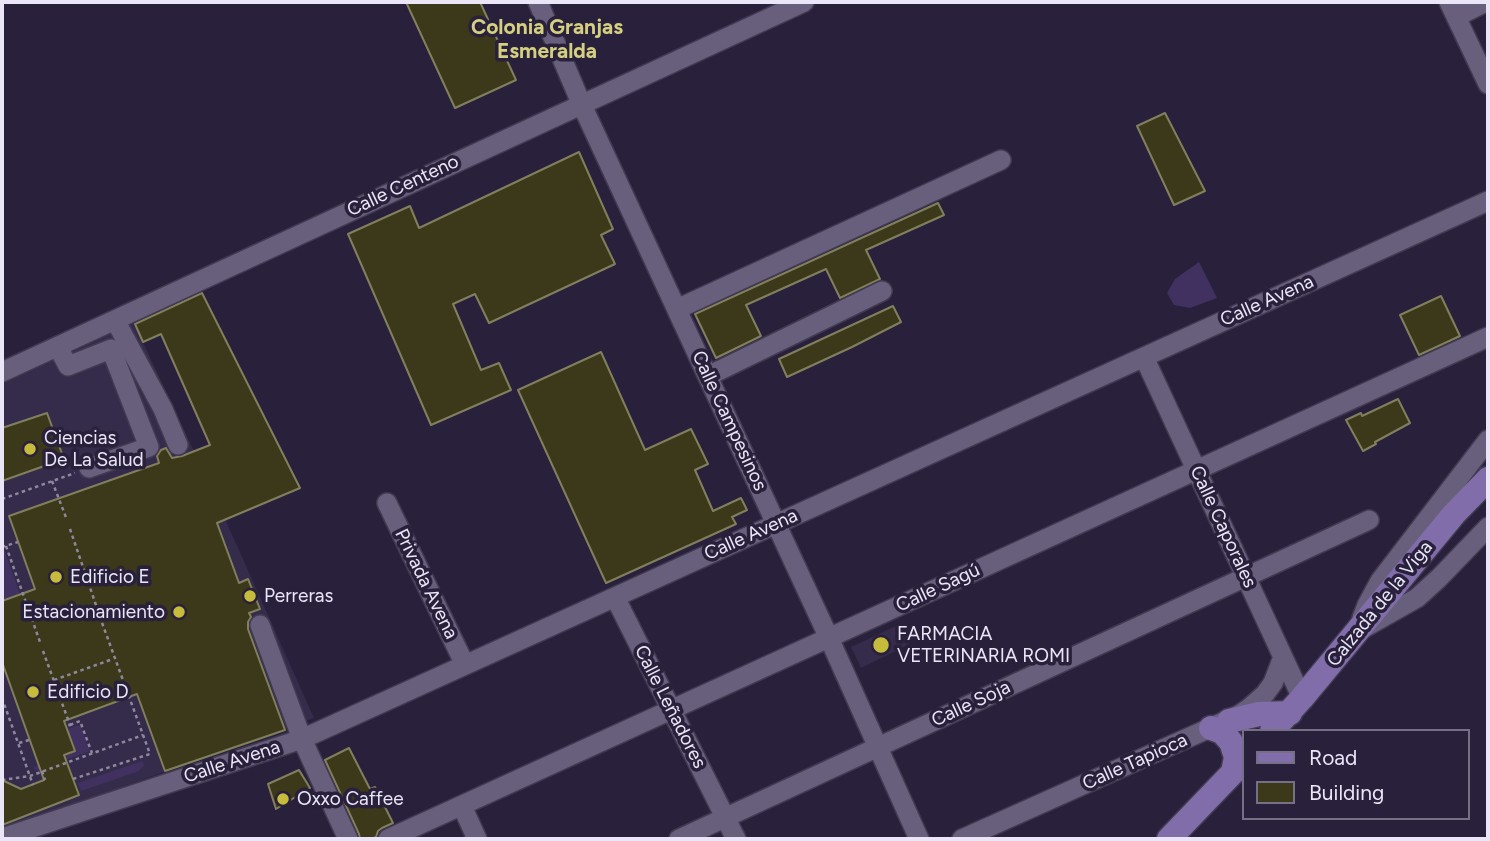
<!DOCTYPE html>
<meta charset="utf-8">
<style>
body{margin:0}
#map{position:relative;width:1490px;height:841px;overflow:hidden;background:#29203b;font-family:Figtree,sans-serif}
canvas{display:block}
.frame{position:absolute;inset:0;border:4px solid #eae6f7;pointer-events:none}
.legend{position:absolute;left:1242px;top:729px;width:228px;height:91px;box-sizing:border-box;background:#29203b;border:2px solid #766f86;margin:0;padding:9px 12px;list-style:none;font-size:21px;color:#eae6f7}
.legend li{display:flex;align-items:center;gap:14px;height:35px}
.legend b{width:35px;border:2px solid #766f86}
</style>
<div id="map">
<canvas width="1490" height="841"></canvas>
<div class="frame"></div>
<ul class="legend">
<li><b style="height:9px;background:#806da9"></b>Road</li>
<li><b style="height:19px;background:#3c391a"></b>Building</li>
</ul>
</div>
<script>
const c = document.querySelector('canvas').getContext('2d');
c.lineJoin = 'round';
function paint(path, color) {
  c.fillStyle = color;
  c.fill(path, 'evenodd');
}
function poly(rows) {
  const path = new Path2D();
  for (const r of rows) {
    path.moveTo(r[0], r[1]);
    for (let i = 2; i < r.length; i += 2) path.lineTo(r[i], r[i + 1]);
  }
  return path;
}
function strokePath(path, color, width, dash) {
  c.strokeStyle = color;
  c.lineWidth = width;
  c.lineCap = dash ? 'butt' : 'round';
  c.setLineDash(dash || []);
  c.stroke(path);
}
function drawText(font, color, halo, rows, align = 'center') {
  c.font = font + ' Figtree,sans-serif';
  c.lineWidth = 7;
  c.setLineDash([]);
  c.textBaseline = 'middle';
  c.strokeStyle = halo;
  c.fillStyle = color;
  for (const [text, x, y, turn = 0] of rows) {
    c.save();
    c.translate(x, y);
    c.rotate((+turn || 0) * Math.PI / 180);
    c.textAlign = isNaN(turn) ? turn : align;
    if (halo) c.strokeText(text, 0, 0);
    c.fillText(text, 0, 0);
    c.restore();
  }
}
paint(poly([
 [134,323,209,483,314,718,2,830,2,383],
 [900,624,910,644,861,668,851,647]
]), '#352b4b');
paint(poly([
 [1199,262,1217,298,1190,308,1174,305,1167,293,1175,279],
 [5,552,20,594,2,600,2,553],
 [80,725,90,751,35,771,34,767,75,752,67,729],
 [142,761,144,765,139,771,81,791,78,783]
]), '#413160');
const building = poly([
 [406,2,480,2,516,80,455,108,406,2],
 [1165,113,1205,191,1174,205,1137,126,1165,113],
 [579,152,613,229,601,235,615,264,489,323,475,294,453,304,481,370,499,363,511,390,431,425,348,234,410,206,419,228,579,152],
 [938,203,944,215,866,250,880,279,840,298,826,269,746,305,761,336,716,358,695,314,938,203],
 [202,293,300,488,217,523,239,583,248,579,260,609,249,613,251,617,248,622,248,629,285,730,165,771,137,694,64,721,75,751,64,755,79,795,2,825,2,780,21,789,44,780,2,662,2,601,35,589,9,516,159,463,157,456,161,450,166,448,172,458,182,456,210,445,161,334,143,342,135,324,202,293],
 [1441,296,1460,336,1419,355,1400,315,1441,296],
 [893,306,901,322,852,347,787,377,779,359,893,306],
 [601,352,645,450,691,429,708,464,695,470,713,511,741,498,747,510,732,517,736,524,606,583,518,390,601,352],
 [1398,399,1410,423,1375,442,1376,444,1363,451,1346,420,1361,413,1362,416,1398,399],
 [47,413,64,459,2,481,2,428,47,413],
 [349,748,370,789,375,787,393,823,382,828,378,831,376,837,371,839,360,839,359,834,325,760,349,748],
 [299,770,310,788,276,809,268,784,299,770]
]);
paint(building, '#3c391a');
strokePath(building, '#817f5d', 2);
const minor = poly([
 [538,2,581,103,829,638,919,839],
 [1449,2,1488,84],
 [1456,17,1486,2],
 [677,309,1001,160],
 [115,320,163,409,178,445],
 [58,347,68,366,111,349,149,447,89,468],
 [1144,357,1302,698],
 [2,372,804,2],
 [708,376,882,291],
 [387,503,465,665],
 [615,597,736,839],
 [1362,618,1367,605,1380,581,1488,440],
 [260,625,302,739,348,839],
 [1364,628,1417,598,1439,578,1488,527],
 [462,806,477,839],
 [2,838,302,739,1488,201],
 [388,839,1488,337],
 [679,839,1369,520],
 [962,839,1239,715,1248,709,1265,694,1273,683,1283,657]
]);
const major = poly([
 [1229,721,1259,714,1290,713],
 [1211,728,1222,732,1231,742,1236,757,1233,772],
 [1272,731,1302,698,1454,514,1488,479],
 [1169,839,1243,762]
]);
strokePath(minor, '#423a50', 22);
strokePath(major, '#423a50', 27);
strokePath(poly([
 [52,481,67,520],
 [2,499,75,473],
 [70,529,98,611],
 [6,546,40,642],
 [2,547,18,542],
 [43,651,70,725,66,726],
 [54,680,113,659],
 [2,698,33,785],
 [70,725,80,721,92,753],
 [19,743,29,740],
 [42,771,45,780],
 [73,779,150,754,101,620],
 [2,780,30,776,143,735]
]), '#8e889d', 2.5, [3.5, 3.5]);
strokePath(minor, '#685f7d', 19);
strokePath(major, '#806da9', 24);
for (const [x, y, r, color] of [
 [30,449,7,"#c7bb3c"],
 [56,577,7,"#c7bb3c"],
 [250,596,7,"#c7bb3c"],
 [179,612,7,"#c7bb3c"],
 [881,645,9,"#c7bb3c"],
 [33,692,7,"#c7bb3c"],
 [283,799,7,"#c7bb3c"]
]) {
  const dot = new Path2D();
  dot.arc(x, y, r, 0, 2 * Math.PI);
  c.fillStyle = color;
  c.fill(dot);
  strokePath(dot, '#29203b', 2.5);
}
drawText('19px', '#eae6f7', '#29203b', [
 ["Calle Centeno",403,186,-25],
 ["Calle Avena",1267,301,-24],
 ["Calle Campesinos",729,421,65],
 ["Calle Caporales",1223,527,65],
 ["Calle Avena",751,535,-24],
 ["Privada Avena",426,584,64],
 ["Calle Sagú",938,588,-25],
 ["Calzada de la Viga",1380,604,-51],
 ["Calle Soja",971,704,-25],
 ["Calle Leñadores",670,707,63],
 ["Calle Avena",232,762,-18],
 ["Calle Tapioca",1135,762,-24]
]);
drawText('19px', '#eae6f7', '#29203b', [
 ["Ciencias",44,438],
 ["De La Salud",44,460],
 ["Edificio E",70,577],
 ["Perreras",264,596],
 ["Estacionamiento",165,612,"right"],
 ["FARMACIA",897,634],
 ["VETERINARIA ROMI",897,656],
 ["Edificio D",47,692],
 ["Oxxo Caffee",297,799]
], 'left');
drawText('bold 21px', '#d5cf81', '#29203b', [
 ["Colonia Granjas",547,28],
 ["Esmeralda",547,52]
]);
</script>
